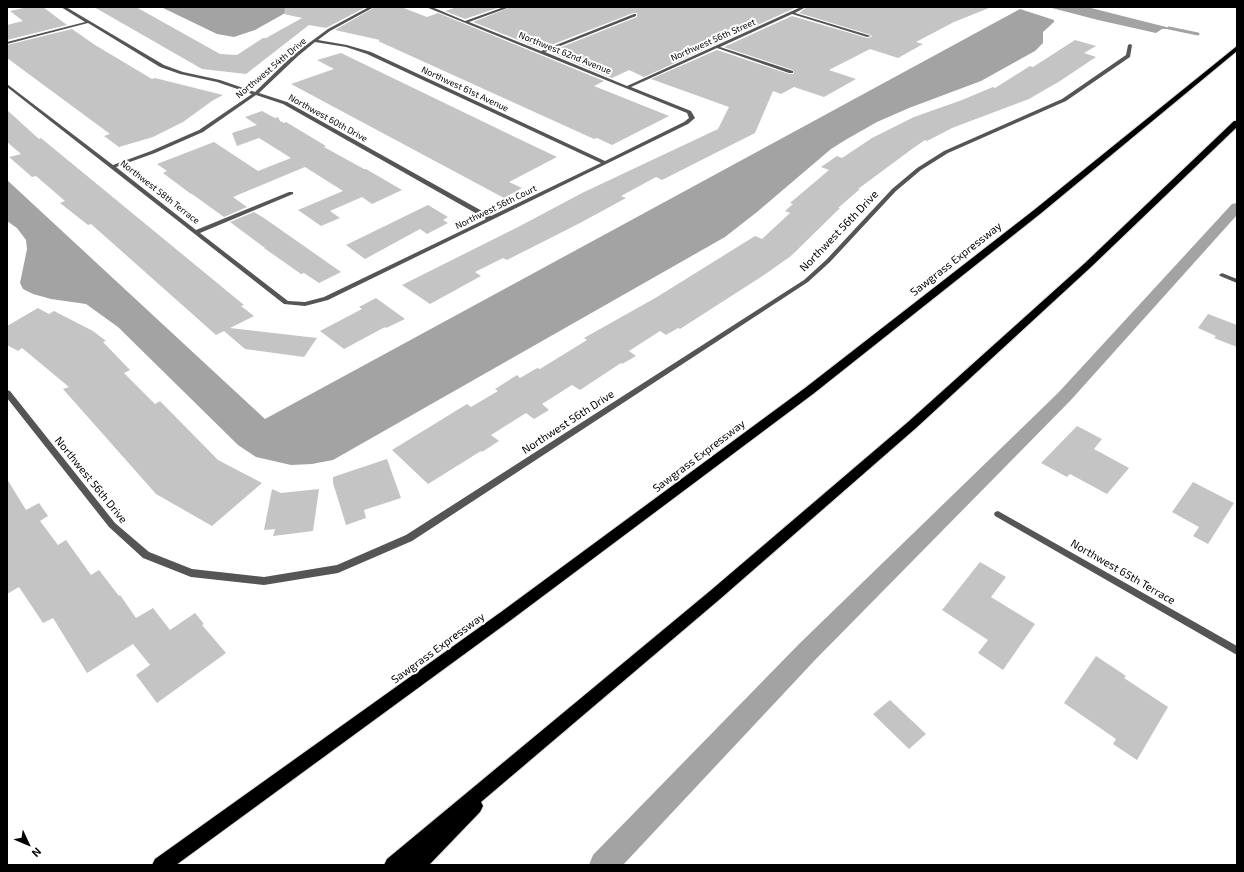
<!DOCTYPE html>
<style>
body{margin:0}
#map{position:relative;width:1244px;height:872px;overflow:hidden;background:#fff;font-family:"Exo 2",sans-serif}
canvas{display:block}
.frame{position:absolute;inset:0;border:8px solid #000;pointer-events:none}
.north{position:absolute;left:8px;top:824px;width:40px;height:40px;-webkit-text-stroke:3px #fff;paint-order:stroke;rotate:134deg;font-size:11px;font-weight:700;line-height:16px;text-align:center;color:#000}
.north::after{content:'';display:block;margin:auto;width:14px;height:18px;background:#000;clip-path:polygon(50% 0,100% 100%,50% 72%,0 100%)}
</style>
<div id="map">
<canvas width="1244" height="872"></canvas>
<div class="frame"></div>
<div class="north">N</div>
</div>
<script>
const c = document.querySelector('canvas').getContext('2d');
c.lineJoin = 'round';
function paint(path, color) {
  c.fillStyle = color;
  c.fill(path, 'evenodd');
}
function poly(rows) {
  const path = new Path2D();
  for (const r of rows) {
    path.moveTo(r[0], r[1]);
    for (let i = 2; i < r.length; i += 2) path.lineTo(r[i], r[i + 1]);
  }
  return path;
}
function strokePath(path, color, width, dash) {
  c.strokeStyle = color;
  c.lineWidth = width;
  c.lineCap = dash ? 'butt' : 'round';
  c.setLineDash(dash || []);
  c.stroke(path);
}
function drawText(font, color, halo, rows, align = 'center') {
  c.font = font + ' "Exo 2",sans-serif';
  c.lineWidth = 4;
  c.setLineDash([]);
  c.textBaseline = 'middle';
  c.strokeStyle = halo;
  c.fillStyle = color;
  for (const [text, x, y, turn = 0] of rows) {
    c.save();
    c.translate(x, y);
    c.rotate((+turn || 0) * Math.PI / 180);
    c.textAlign = isNaN(turn) ? turn : align;
    if (halo) c.strokeText(text, 0, 0);
    c.fillText(text, 0, 0);
    c.restore();
  }
}
paint(poly([
 [161,7,296,7,255,30,234,37,217,34],
 [1048,7,1087,7,1174,29,1162,29,1156,33,1098,20],
 [1020,9,1054,20,1054,22,1043,32,1043,43,1035,51,981,81,909,108,877,122,847,139,831,149,757,212,725,237,333,460,312,464,291,465,256,457,238,445,118,327,86,304,51,299,33,294,23,289,20,283,27,249,26,240,17,228,7,221,7,180,265,419]
]), '#a3a3a3');
strokePath(poly([
 [1169,28,1198,34]
]), '#a3a3a3', 3);
paint(poly([
 [1237,203,1237,215,1070,401,815,660,623,865,589,865,593,855,799,644,1058,393,1232,204,1237,203]
]), '#a3a3a3');
paint(poly([
 [28,7,43,7,67,25,7,40,7,25,23,21,10,11],
 [94,7,136,7,220,54,237,55,263,38,266,38,302,18,284,14,285,7,366,7,326,28,309,25,246,74,202,69],
 [375,7,401,7,427,17,438,13,604,81,594,86,669,116,612,145,597,138,594,139,378,41,380,40,335,30],
 [457,7,500,7,465,19,445,11],
 [511,7,797,7,644,77,629,70,612,78,549,52,637,17,637,13,633,13,541,49,473,22],
 [807,7,989,8,954,22,916,42,923,44,898,58,870,49,829,70,856,79,824,97,794,87,781,94,773,91,755,133,662,180,656,177,621,196,626,198,580,223,507,260,503,258,475,272,481,276,430,304,402,285,520,226,582,193,718,129,729,107,651,79,717,50,789,74,794,74,793,70,724,47,792,16,867,38,872,37,871,35,799,13],
 [72,29,95,45,152,79,155,78,223,95,212,101,183,122,153,137,119,147,104,136,110,134,7,58,7,45],
 [1075,40,1096,46,1084,53,1096,57,1060,81,1029,99,952,128,927,141,925,140,912,149,858,189,860,189,838,208,840,208,791,256,764,275,680,329,678,328,666,335,660,331,629,351,636,356,622,364,621,363,580,390,572,385,542,404,549,410,534,419,526,413,491,435,499,441,482,452,481,451,428,484,392,450,467,404,471,407,498,391,495,389,517,375,520,378,537,368,540,369,587,340,584,338,657,297,755,236,762,239,790,213,785,211,793,204,790,203,829,170,821,167,837,156,842,158,872,138,914,117,962,100,993,87,995,88,1030,66,1033,67],
 [341,53,517,138,557,157,509,182,522,188,504,198,291,84,334,69,317,60],
 [7,110,39,139,41,138,47,143,244,305,241,306,254,316,230,328,317,338,304,357,245,349,224,331,216,335,91,224,88,225,60,203,65,201,36,176,32,177,9,157,21,154,7,142],
 [262,111,275,118,278,117,280,121,284,123,286,122,326,146,324,147,364,169,366,169,402,190,372,204,362,197,330,211,340,218,321,226,298,210,343,191,305,167,233,197,247,207,224,217,192,194,191,194,163,173,167,171,157,164,214,142,258,171,291,158,259,138,237,146,232,133,257,125,245,117],
 [428,205,448,217,443,220,448,223,427,234,420,229,365,259,346,245],
 [254,212,264,218,341,272,319,283,304,273,301,274,264,248,265,248,230,222],
 [376,298,405,319,386,328,385,327,344,349,320,331,362,309,359,307],
 [38,308,49,314,54,311,93,331,106,341,103,342,130,370,124,373,155,404,160,401,218,460,262,483,212,526,156,494,63,389,69,387,22,348,18,351,7,345,7,326],
 [1208,314,1237,325,1237,347,1214,338,1216,336,1198,328],
 [1077,426,1102,439,1094,449,1129,468,1107,494,1070,474,1067,477,1041,463],
 [387,459,401,498,364,510,366,518,346,525,333,483,333,477],
 [7,479,26,510,39,503,48,516,40,521,58,545,66,540,91,575,99,570,119,596,120,595,136,618,153,608,170,630,195,613,204,624,202,625,226,653,157,703,136,675,150,665,133,644,87,673,53,618,43,623,19,587,7,594],
 [1193,482,1234,503,1208,544,1193,536,1199,527,1172,512],
 [272,489,281,493,319,489,313,531,273,536,275,529,264,530],
 [980,562,1006,577,991,597,1035,624,1003,670,978,653,988,640,942,610],
 [1096,656,1126,676,1124,678,1168,707,1137,760,1113,744,1116,739,1064,703],
 [890,700,926,734,909,749,873,714]
]), '#c4c4c4');
const highway = poly([
 [1237,46,1237,51,1040,214,813,394,511,620,176,865,152,865,155,859,501,612,805,388,1034,210,1237,46],
 [1234,121,1237,121,1237,127,1091,267,916,428,720,599,481,802,483,806,480,812,429,865,384,865,387,859,710,591,908,422,1085,263,1234,121]
]);
strokePath(highway, '#dbdbdb', 2);
paint(poly([
 [61,7,66,7,164,65,183,72,220,80,255,92,294,54,328,29,369,7,374,7,330,31,318,40,347,45,371,52,605,161,684,122,689,118,687,113,426,7,432,7,465,21,504,7,510,7,469,22,541,51,634,14,636,14,636,16,545,52,627,86,801,7,806,7,795,13,871,36,867,37,792,14,720,47,793,71,793,73,789,73,717,48,631,87,691,111,695,118,688,124,328,300,305,306,284,304,7,87,7,84,113,165,151,151,199,130,252,94,217,82,180,74,160,67,88,23,7,44,7,42,85,22,61,7],
 [315,42,346,47,367,54,601,163,491,216,287,102,259,93,298,56,315,42],
 [256,95,283,104,486,219,324,297,305,302,288,301,200,233,293,194,293,192,289,192,196,230,116,167,155,153,203,132,256,95],
 [1130,44,1132,45,1130,57,1066,101,948,153,921,170,896,191,830,262,808,282,412,541,338,573,264,585,191,577,143,558,109,527,7,398,7,390,10,391,115,523,149,552,192,569,264,577,337,565,406,535,804,280,826,260,892,189,917,168,944,151,1062,99,1126,55,1128,45,1130,44],
 [1222,273,1237,279,1237,283,1220,276,1219,275,1222,273],
 [998,511,1237,646,1237,655,995,516,994,514,995,512,998,511]
]), '#555');
paint(highway, '#000');
drawText('9px', '#000', '#fff', [
 ["Northwest 56th Street",713,40,-24],
 ["Northwest 62nd Avenue",565,53,22],
 ["Northwest 54th Drive",271,68,-40],
 ["Northwest 61st Avenue",465,89,25],
 ["Northwest 60th Drive",328,118,29],
 ["Northwest 58th Terrace",160,192,38],
 ["Northwest 56th Court",496,207,-26]
]);
drawText('11px', '#000', '#fff', [
 ["Northwest 56th Drive",839,231,-46],
 ["Sawgrass Expressway",956,259,-38],
 ["Northwest 56th Drive",568,422,-33],
 ["Sawgrass Expressway",699,456,-37],
 ["Northwest 56th Drive",91,480,51],
 ["Northwest 65th Terrace",1123,572,30],
 ["Sawgrass Expressway",438,648,-36]
]);
</script>
